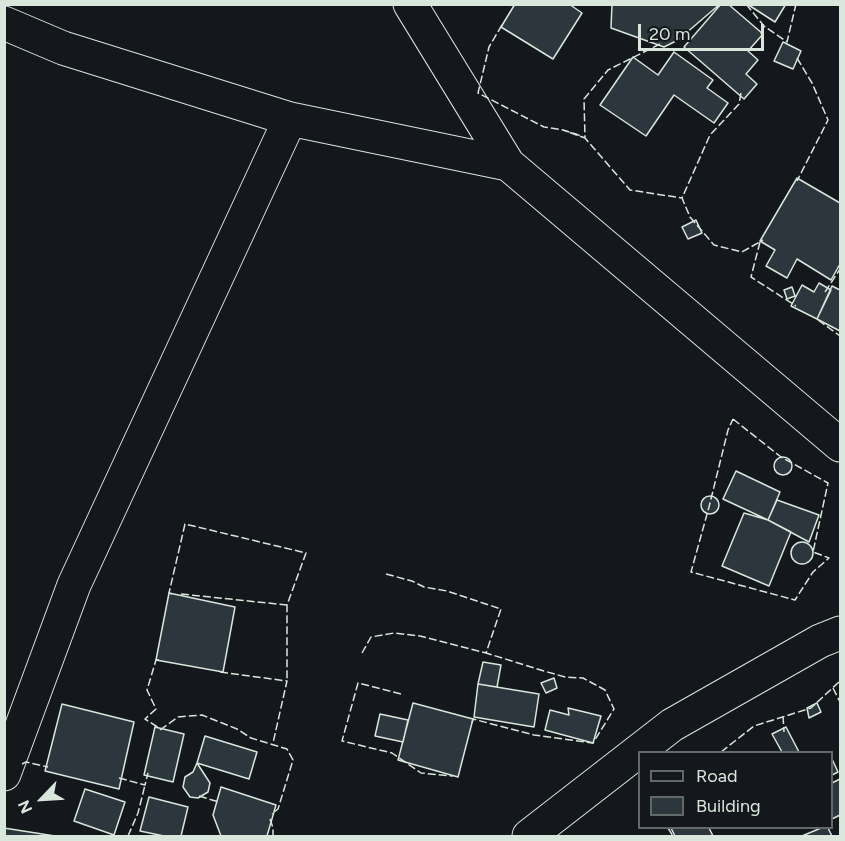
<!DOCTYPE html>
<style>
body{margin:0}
#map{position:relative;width:845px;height:841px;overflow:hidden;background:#14181c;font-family:Figtree,sans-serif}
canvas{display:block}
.frame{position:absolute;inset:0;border:6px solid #d8e6dc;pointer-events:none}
.legend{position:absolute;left:638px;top:751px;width:195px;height:78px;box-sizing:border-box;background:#14181c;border:2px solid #626a69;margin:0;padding:8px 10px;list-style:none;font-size:18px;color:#d8e6dc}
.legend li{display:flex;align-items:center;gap:12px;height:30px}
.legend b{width:30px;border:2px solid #626a69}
.north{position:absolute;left:12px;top:769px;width:60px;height:60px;-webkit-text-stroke:4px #14181c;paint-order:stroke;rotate:245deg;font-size:16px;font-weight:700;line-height:24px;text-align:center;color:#d8e6dc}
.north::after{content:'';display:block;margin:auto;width:21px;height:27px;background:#d8e6dc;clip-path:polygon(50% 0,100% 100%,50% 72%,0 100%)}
.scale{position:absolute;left:638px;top:24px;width:126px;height:27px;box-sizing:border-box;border:3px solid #d8e6dc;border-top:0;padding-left:8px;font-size:18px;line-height:21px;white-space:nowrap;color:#d8e6dc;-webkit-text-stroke:4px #14181c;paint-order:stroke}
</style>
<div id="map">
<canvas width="845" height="841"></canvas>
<div class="frame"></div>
<ul class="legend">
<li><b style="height:8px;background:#14181c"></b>Road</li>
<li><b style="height:16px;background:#2c363c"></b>Building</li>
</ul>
<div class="north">N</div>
<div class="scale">20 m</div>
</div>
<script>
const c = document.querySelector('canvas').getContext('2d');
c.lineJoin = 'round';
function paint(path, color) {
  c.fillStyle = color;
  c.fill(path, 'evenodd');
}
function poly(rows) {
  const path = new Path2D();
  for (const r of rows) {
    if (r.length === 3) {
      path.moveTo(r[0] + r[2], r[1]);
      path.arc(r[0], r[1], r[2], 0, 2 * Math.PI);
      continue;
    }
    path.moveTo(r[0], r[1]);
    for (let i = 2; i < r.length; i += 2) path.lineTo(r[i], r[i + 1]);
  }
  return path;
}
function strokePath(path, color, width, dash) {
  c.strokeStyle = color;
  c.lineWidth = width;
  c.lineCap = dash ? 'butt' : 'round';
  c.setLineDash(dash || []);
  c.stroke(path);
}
const building = poly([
 [515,4,569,4,582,13,553,59,501,27,515,4],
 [612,4,720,4,678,40,664,47,611,28,612,4],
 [721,4,728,4,763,34,748,51,758,60,746,74,757,84,744,99,684,47,721,4],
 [747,4,786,4,775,22,747,4],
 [783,42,801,51,793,69,774,61,783,42],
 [674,52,713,80,707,88,728,103,714,123,674,95,646,136,600,105,633,57,658,75,674,52],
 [797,178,840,203,840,264,831,280,797,259,787,278,766,266,775,250,760,241,797,178],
 [696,220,702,233,688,239,682,227,696,220],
 [819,283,831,290,817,319,791,306,802,285,814,292,819,283],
 [832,286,840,290,840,331,817,319,832,286],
 [792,287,795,296,787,299,784,290,792,287],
 [783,466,9],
 [736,471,780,492,768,520,723,499,736,471],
 [710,505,9],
 [777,500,819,515,809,542,768,520,777,500],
 [744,513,768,520,791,532,769,586,722,566,744,513],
 [802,553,11],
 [169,593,235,607,223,672,156,660,169,593],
 [483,662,501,665,497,687,478,684,483,662],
 [554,678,557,688,546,693,541,683,554,678],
 [478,684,539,694,534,727,474,717,478,684],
 [413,703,473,719,458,777,398,760,413,703],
 [817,703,821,712,809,718,807,708,817,703],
 [62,704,134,722,119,789,45,771,62,704],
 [568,708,601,716,593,743,545,730,550,710,569,715,568,708],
 [380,714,408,720,403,742,375,736,380,714],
 [155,727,184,734,173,782,144,775,155,727],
 [786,727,799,752,782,752,772,734,786,727],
 [205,736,257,752,249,779,197,763,205,736],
 [832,759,838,772,832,775,832,759],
 [197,763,210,783,208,792,198,798,190,797,183,787,185,777,193,772,197,763],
 [840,779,840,815,832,819,832,783,840,779],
 [221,787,276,805,267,836,221,836,213,815,221,787],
 [85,789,125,802,114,835,74,821,85,789],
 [149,797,188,807,181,836,164,836,140,831,149,797],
 [4,828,55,836,4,836,4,828],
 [671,828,709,828,713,836,675,836,671,828],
 [821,828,828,828,832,836,802,836,821,828]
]);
paint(building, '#2c363c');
strokePath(building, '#d8e6dc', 1.5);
const minor = poly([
 [410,4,508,164],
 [4,23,63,48,290,119,508,164,840,445],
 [4,774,74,585,290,119],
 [529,836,672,725,820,641,840,633]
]);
strokePath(minor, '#d8e6dc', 35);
strokePath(minor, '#14181c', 33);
strokePath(poly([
 [746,4,764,26,787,42,796,4],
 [502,25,489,47,478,93,544,127,563,130,576,134,585,138,563,130],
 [761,34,764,26],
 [660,44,608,70,584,99,585,138,630,190,682,198],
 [797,58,812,83,828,120,797,181],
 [741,93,739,104,710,135,682,198,690,217,714,245,742,252,763,240],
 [760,242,751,277,796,306],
 [825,292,840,269],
 [818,320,840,336],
 [733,419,781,457,828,483,813,552,829,558,813,572,795,600,691,572,709,507,728,430,733,419],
 [386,574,412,581,424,587,447,591,501,609,486,653,544,671,565,677,583,678,605,690,614,709,593,743,534,735,473,719,472,723],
 [172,594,169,593,185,524,306,553,287,605,287,681],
 [181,594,287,605],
 [362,653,371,637,394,633,420,636,486,653],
 [159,660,156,660,147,690,156,709,145,719,159,728],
 [220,672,287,681,273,743],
 [833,688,840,702],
 [401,694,358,683,342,741,392,753,421,773,453,776],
 [783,716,784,732],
 [160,730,178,717,202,715,237,729,251,738,287,749,293,760,278,809,272,814],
 [721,752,754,726,811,708,840,681],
 [22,764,26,762,48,767],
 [119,778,145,785,148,773],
 [199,796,219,802],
 [270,819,273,828,273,836],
 [668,828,673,836],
 [128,836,138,813,145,785]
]), '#d8e6dc', 1.5, [8, 3]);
</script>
